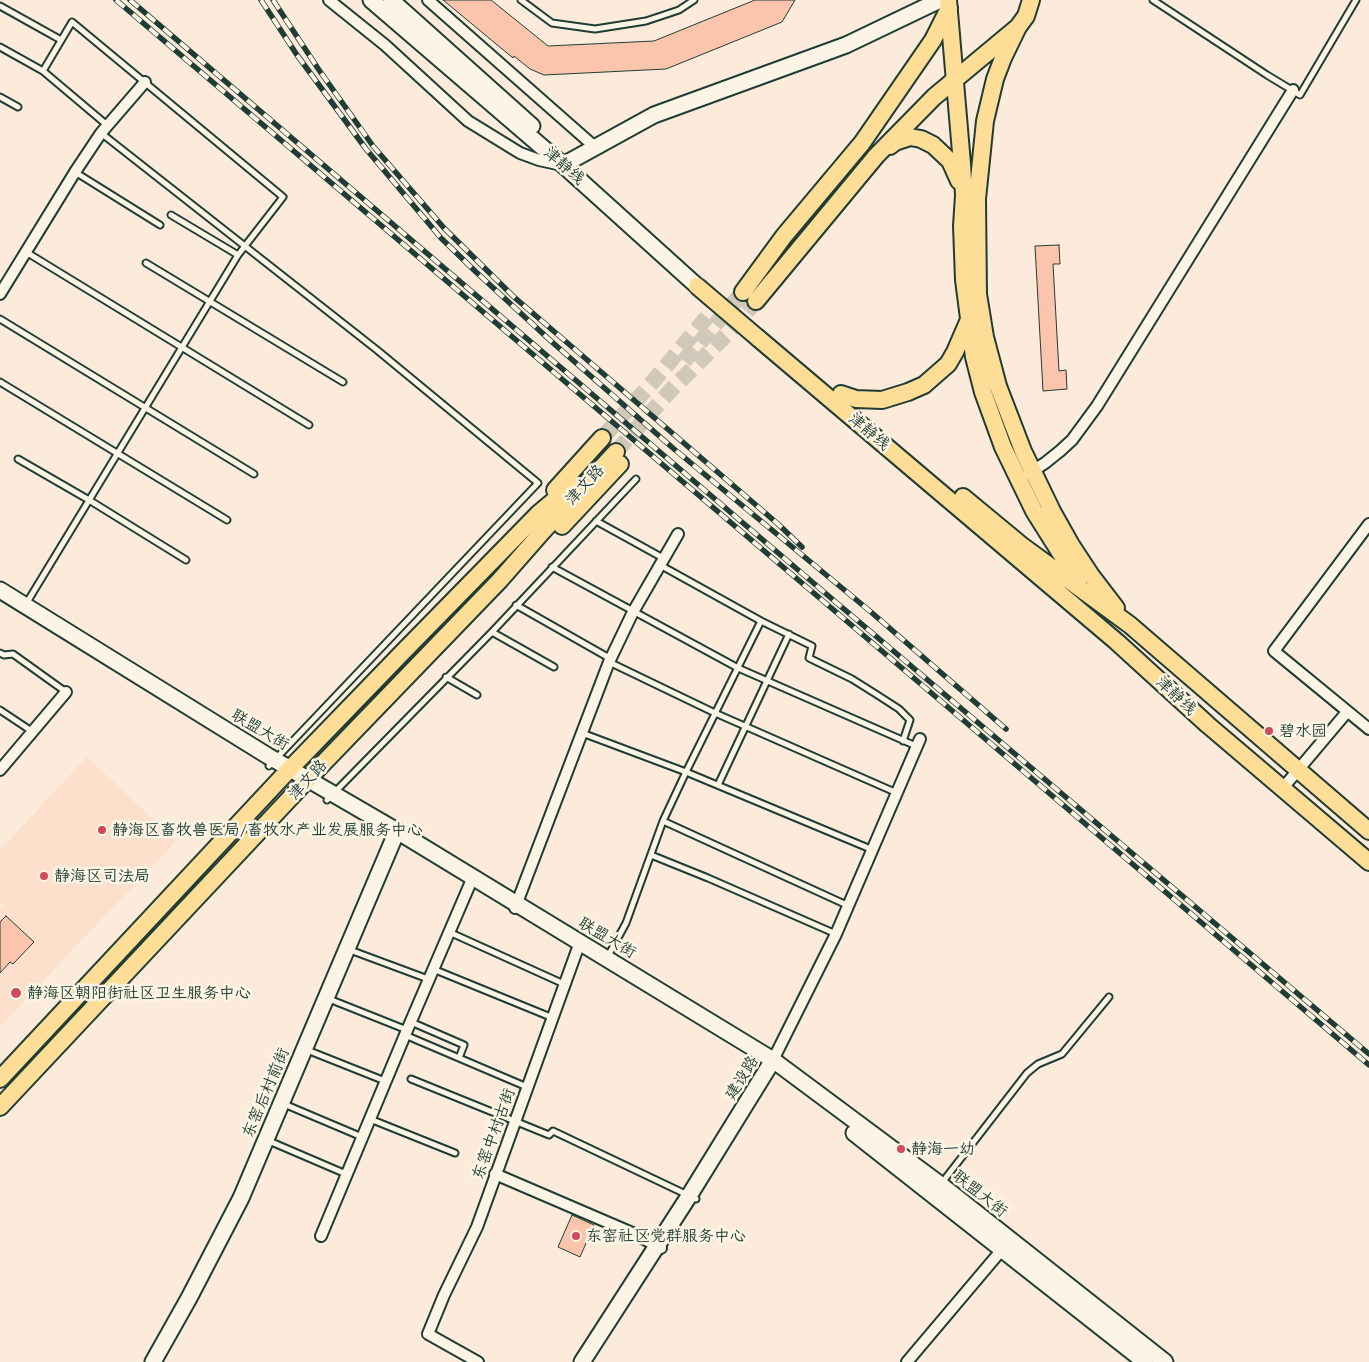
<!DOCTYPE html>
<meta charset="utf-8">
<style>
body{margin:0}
canvas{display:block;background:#fcebda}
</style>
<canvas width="1369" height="1362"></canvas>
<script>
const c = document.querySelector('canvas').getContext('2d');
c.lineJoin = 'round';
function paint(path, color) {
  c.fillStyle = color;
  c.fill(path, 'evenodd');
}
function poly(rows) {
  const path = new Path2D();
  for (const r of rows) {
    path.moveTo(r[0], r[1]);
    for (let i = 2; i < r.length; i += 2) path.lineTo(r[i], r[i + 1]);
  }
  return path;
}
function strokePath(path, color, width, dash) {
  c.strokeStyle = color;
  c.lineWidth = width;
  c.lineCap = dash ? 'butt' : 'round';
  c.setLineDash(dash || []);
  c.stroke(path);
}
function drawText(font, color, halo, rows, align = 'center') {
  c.font = font + ' "Comic Neue","LXGW WenKai TC",sans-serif';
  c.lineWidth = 5;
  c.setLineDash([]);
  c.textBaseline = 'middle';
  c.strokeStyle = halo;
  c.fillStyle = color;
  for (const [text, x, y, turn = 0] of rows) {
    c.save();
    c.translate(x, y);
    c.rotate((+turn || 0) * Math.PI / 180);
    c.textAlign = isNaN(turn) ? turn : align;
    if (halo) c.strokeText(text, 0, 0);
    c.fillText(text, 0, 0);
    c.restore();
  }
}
paint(poly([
 [87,757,176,841,0,1026,0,909,4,905,0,901,0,850]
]), '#fce0cc');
const building = poly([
 [443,0,491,0,548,46,654,41,755,0,795,0,782,22,666,69,544,75,530,69,514,56,513,58,443,0],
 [1059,245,1060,264,1053,264,1059,371,1066,370,1067,389,1043,391,1035,246,1059,245],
 [6,916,34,942,13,964,10,962,0,973,0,922,6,916],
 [572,1215,594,1225,580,1257,558,1247,572,1215]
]);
paint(building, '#fbc5ad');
strokePath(building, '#1f3d34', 1);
strokePath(poly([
 [684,361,743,292],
 [602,438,651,384,712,311],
 [616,452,670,391,731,330,756,301]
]), '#d0c8b9', 16, [16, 8]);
const lane = poly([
 [521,0,552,23,595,29,646,21,679,10,694,0],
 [1153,0,1267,75,1300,95,1356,0],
 [0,6,61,40],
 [0,47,43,71,107,125],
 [0,97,18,107],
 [101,133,377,350,538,483,269,766],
 [75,172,160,225],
 [171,215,238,255],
 [26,252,309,425],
 [146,263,343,382],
 [0,319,254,474],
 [0,382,227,520],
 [18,459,89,500,186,560],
 [596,521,663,558],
 [660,565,761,621,812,646,809,658,852,679,879,696,899,709,910,720,903,741],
 [552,567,738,668,916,746],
 [26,604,238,255,283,197,72,22,43,71],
 [516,605,611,659],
 [492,632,554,667],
 [0,653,4,655,13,654,66,692],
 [609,662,715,713,897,793],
 [446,677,477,695],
 [0,710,33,732],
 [582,733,686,772,873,850],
 [718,785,789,634],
 [327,800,492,632,636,479],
 [663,821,849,906],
 [651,855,708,878,836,934],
 [449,932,564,984],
 [350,950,428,979],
 [607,958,626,923,663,821,686,772,761,621],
 [433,969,553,1018],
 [329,999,407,1030],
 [411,1022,464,1045,459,1058],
 [405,1035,527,1087],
 [307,1050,385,1081],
 [411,1079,549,1135,553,1131,696,1199],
 [284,1104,362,1137],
 [370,1119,455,1153],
 [269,1141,346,1174],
 [941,1184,1027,1073,1038,1064,1062,1054,1109,997]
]);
const street = poly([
 [329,0,385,45,468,121,520,153,539,160,562,165],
 [428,0,596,148],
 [0,294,75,172,101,133,145,82],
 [1028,474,1045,463,1060,451,1072,440,1097,406,1293,90],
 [1369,524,1274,651,1369,729],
 [0,770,66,692],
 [1282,789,1347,712],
 [515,908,609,662,633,612,678,534],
 [773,1060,836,934,920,739],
 [495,1174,637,1235,661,1248],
 [321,1236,405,1035,473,877],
 [478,1362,428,1334,444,1295,477,1227,580,942],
 [907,1362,1005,1246]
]);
const secondary = poly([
 [371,0,563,165,697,286],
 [391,0,532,126],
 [563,165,654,115,846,45,940,0],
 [0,590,268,756,397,831,773,1060,941,1185,1165,1362],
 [854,1133,1145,1362],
 [153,1362,189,1298,241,1198,397,831],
 [582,1362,689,1196,773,1060]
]);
const primary = poly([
 [948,0,962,164,964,195,962,226,964,280,974,357,983,392,1003,447,1034,511,1078,581],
 [1018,27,1003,58,995,79,985,121,977,199,978,294,985,337,998,386,1023,451,1053,513,1071,545,1090,574,1116,608],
 [890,146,895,142,910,137,921,139,933,145,950,161,959,181],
 [743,292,784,236,862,143,933,40,949,8],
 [756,301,876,156,934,97,1018,27,1026,16,1031,0],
 [758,338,1117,642,1208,725,1369,862],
 [841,394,856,399,882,400,908,392,924,385,948,364,955,352,968,322],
 [555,490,602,438],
 [963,497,1021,545,1130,625,1369,831],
 [562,526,620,464],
 [0,1079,284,775,401,654,538,514,574,484],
 [0,1107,308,779,500,580,543,531,616,452]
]);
strokePath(lane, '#1f3d34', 9);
strokePath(street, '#1f3d34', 14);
strokePath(secondary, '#1f3d34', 19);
strokePath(primary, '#1f3d34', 20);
strokePath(lane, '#fcf5e5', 5);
strokePath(street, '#fcf5e5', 10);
strokePath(secondary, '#fcf5e5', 15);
strokePath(primary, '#fedd96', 16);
const rail = poly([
 [116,0,1369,1065],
 [130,0,838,604,1369,1054],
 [261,0,297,55,366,149,441,238,476,272,552,342,674,449,871,612,1006,729],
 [273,0,319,70,373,146,444,228,514,297,778,524,802,547]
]);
strokePath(rail, '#1f3d34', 5.5);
strokePath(rail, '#fcf5e5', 4, [11]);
const primaryBridge = poly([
 [697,286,758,338]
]);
strokePath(primaryBridge, '#1f3d34', 20, []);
strokePath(primaryBridge, '#fedd96', 16);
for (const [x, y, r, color] of [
 [1269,731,5,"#d1495b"],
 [102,830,5,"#d1495b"],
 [44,876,5,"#d1495b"],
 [16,993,6,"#d1495b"],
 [901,1149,5,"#d1495b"],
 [576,1236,5,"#d1495b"]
]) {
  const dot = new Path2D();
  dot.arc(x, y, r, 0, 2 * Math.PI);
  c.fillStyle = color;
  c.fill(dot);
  strokePath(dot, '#fcf5e5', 2);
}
drawText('16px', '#1f3d34', '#fcf5e5', [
 ["津静线",564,166,41],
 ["津静线",869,432,40],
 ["津文路",585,485,-47],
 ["津静线",1176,696,43],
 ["联盟大街",260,730,31],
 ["津文路",308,780,-47],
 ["联盟大街",607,938,31],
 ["建设路",742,1078,-58],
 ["东窑后村前街",266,1093,-67],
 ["东窑中村古街",494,1134,-70],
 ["联盟大街",980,1194,38]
]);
drawText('16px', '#1f3d34', '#fcf5e5', [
 ["碧水园",1279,731],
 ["静海区畜牧兽医局/畜牧水产业发展服务中心",112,830],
 ["静海区司法局",54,876],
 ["静海区朝阳街社区卫生服务中心",27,993],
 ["静海一幼",911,1149],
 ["东窑社区党群服务中心",586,1236]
], 'left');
</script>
